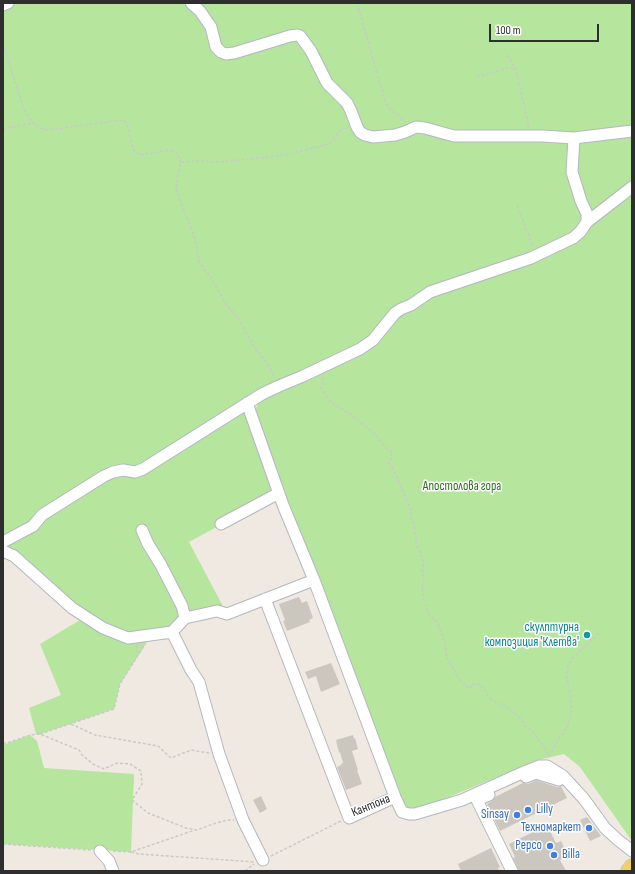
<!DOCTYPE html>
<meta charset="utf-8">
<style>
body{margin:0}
#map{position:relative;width:635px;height:874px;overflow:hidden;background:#efe9e1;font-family:"Sofia Sans Condensed",sans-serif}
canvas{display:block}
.frame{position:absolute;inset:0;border:4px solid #2e2e2e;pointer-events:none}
.scale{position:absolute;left:489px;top:24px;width:110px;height:18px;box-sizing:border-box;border:2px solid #2e2e2e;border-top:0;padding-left:5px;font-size:12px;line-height:14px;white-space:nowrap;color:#2e2e2e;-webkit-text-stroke:3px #fff;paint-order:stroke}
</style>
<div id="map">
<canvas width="635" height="874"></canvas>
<div class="frame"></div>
<div class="scale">100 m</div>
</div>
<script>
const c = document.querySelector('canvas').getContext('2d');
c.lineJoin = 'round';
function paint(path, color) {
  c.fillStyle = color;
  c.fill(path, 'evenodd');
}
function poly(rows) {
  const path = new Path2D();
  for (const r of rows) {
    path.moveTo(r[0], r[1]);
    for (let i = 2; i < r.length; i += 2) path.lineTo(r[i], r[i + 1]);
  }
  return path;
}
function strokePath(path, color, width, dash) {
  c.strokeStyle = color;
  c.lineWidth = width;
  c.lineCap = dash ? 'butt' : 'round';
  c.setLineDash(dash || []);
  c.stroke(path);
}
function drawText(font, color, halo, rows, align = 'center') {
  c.font = font + ' "Sofia Sans Condensed",sans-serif';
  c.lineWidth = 3;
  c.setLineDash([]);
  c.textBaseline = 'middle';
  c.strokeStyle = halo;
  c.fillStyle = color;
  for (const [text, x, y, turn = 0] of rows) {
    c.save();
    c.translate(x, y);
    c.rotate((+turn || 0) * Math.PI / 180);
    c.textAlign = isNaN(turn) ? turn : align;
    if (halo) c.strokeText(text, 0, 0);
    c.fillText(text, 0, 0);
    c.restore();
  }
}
paint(poly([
 [3,3,632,3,632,841,580,767,564,754,538,760,420,809,404,810,254,414,261,395,247,404,279,493,189,542,227,614,185,618,172,632,157,633,147,642,120,684,114,709,40,734,36,734,29,708,61,695,40,644,85,617,3,551],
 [30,735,37,741,44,768,134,774,131,852,3,844,3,745]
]), '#b6e59e');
paint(poly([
 [299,597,302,603,307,601,313,618,309,620,310,622,287,631,283,621,285,620,279,604],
 [331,663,340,684,321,692,316,676,308,679,305,672],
 [353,735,354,739,355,738,358,749,352,751,358,770,357,770,362,784,346,790,337,767,341,765,341,764,343,763,340,752,339,753,336,740],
 [536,780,557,787,561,786,567,798,500,831,487,804,492,801,495,797,523,783,528,784],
 [261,796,267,809,260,813,253,800],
 [587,817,601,836,590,841,580,820],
 [547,825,556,843,561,841,568,856,560,860,566,871,519,871,513,858,515,857,509,844],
 [491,848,500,867,498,868,499,871,461,871,458,864]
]), '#cbc7bf');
const minor = poly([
 [191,3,200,11,211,27,216,47,221,52,226,54,234,53,290,36,297,35,300,36,311,51,327,83,347,103,351,111,357,127,360,132,365,135,373,137,395,135,405,132,416,127,425,128,454,136,542,136,574,138,632,131],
 [3,5,8,3],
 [574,138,572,172,581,201,587,214,587,222],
 [247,403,283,505,314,580,395,797,402,812,409,814,415,814,462,800,524,772,539,766,547,766,563,776,584,799,605,828,618,840,632,851],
 [221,524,279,493],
 [3,542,33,526,42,515,104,476,113,472,123,470,135,472,143,469,262,394,279,386,303,376,360,349,373,340,395,313,401,309,411,305,430,292,531,258,573,238,580,232,587,222,632,187],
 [3,551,14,556,72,608,103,628,128,638,172,632,185,618,182,606,161,565,148,544,142,530],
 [265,599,349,818,395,797],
 [185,618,217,611,227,614,314,580],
 [172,632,191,670,199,682,219,754,243,820,263,860],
 [526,777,536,773,559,780],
 [489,795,477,800,512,871],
 [100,851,109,861,113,871]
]);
const major = poly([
 [628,871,632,866]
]);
strokePath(minor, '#b4b7c1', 13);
strokePath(major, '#c9c9c9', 16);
strokePath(poly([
 [357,3,385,101,389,108,406,122],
 [3,43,24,110,33,123,40,128,48,130,120,120,125,121,128,126,133,149,139,155,170,150,176,152,181,162,176,183,177,192,194,236,199,260,203,268,210,276,226,304,240,321,254,347,268,364,275,378],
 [507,55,516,69,529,128],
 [477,77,490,73,508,68,516,69],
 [3,129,33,123],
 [181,162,199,161,218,162,261,158,290,154,328,144,332,141,340,131,344,128,348,127],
 [517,205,533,247],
 [323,377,321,388,327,398,334,404,350,414,373,432,389,451,392,451,391,460,389,463,393,468,411,510,411,519,414,524,416,536,416,545,419,549,424,562,422,571,424,579,422,586,424,600,430,616,437,622,439,626,445,644,447,658,460,680,467,687,471,688,471,684,476,685,479,684,485,690,488,696,493,701,508,708,520,718,525,725,534,733,539,741,543,744,549,757],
 [136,645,138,655],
 [71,724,95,735,158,746,171,758,191,750,209,753],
 [40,734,114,709,120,684,145,644],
 [3,743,7,743,30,735,40,734,79,750,82,755,93,764,104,769,117,763,130,764,141,771,142,784,132,800,148,813,186,828,197,830,213,824,227,820,234,820],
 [549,757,556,743,568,726,569,722,572,705,567,677,568,666,571,660,599,633],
 [3,844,91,850],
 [113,851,131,852,195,830],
 [131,852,139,854,255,862],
 [271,856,341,821],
 [245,871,254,864]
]), '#c9c9c9', 1.5, [3, 2]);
strokePath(minor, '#fff', 11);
strokePath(major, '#f2d163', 14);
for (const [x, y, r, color] of [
 [587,635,4,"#0f9aa8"],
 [528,810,4,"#3f7fe0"],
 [517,815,4,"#3f7fe0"],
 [589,828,4,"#3f7fe0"],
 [550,846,4,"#3f7fe0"],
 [554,855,4,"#3f7fe0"]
]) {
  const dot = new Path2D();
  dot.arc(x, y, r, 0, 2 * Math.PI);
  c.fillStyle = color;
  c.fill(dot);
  strokePath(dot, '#fff', 1.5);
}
drawText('13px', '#2c6e1b', '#fff', [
 ["Апостолова гора",462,487]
]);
drawText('13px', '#0d838f', '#fff', [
 ["скулптурна",579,628],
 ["композиция 'Клетва'",579,643]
], 'right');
drawText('13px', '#2e2e2e', '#fff', [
 ["Кантона",371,806,-22]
]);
drawText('13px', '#366cbe', '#fff', [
 ["Lilly",536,810,"left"],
 ["Sinsay",509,815],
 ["Техномаркет",581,828],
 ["Pepco",542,846],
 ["Billa",562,855,"left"]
], 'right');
</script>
